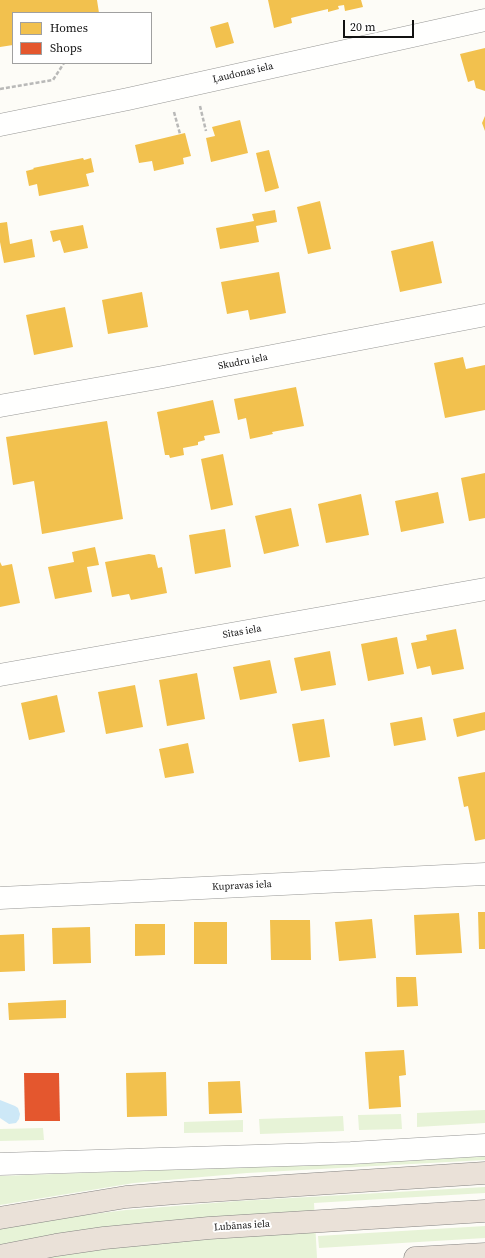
<!DOCTYPE html>
<meta charset="utf-8">
<style>
body{margin:0}
#map{position:relative;width:485px;height:1258px;overflow:hidden;background:#fdfcf7;font-family:"Source Serif 4",serif}
canvas{display:block}
.legend{position:absolute;left:12px;top:12px;width:140px;height:52px;box-sizing:border-box;background:#fff;border:1px solid #a0a0a0;margin:0;padding:5px 7px;list-style:none;font-size:12px;color:#111}
.legend li{display:flex;align-items:center;gap:8px;height:20px}
.legend b{width:20px;border:1px solid #a0a0a0}
.scale{position:absolute;left:343px;top:20px;width:71px;height:18px;box-sizing:border-box;border:2px solid #111;border-top:0;padding-left:5px;font-size:12px;line-height:14px;white-space:nowrap;color:#111;-webkit-text-stroke:3px #fff;paint-order:stroke}
</style>
<div id="map">
<canvas width="485" height="1258"></canvas>
<ul class="legend">
<li><b style="height:11px;background:#f2c14e"></b>Homes</li>
<li><b style="height:11px;background:#e4572e"></b>Shops</li>
</ul>
<div class="scale">20 m</div>
</div>
<script>
const c = document.querySelector('canvas').getContext('2d');
c.lineJoin = 'round';
function paint(path, color) {
  c.fillStyle = color;
  c.fill(path, 'evenodd');
}
function poly(rows) {
  const path = new Path2D();
  for (const r of rows) {
    path.moveTo(r[0], r[1]);
    for (let i = 2; i < r.length; i += 2) path.lineTo(r[i], r[i + 1]);
  }
  return path;
}
function strokePath(path, color, width, dash) {
  c.strokeStyle = color;
  c.lineWidth = width;
  c.lineCap = dash ? 'butt' : 'round';
  c.setLineDash(dash || []);
  c.stroke(path);
}
function drawText(font, color, halo, rows, align = 'center') {
  c.font = font + ' "Source Serif 4",serif';
  c.lineWidth = 4;
  c.setLineDash([]);
  c.textBaseline = 'middle';
  c.strokeStyle = halo;
  c.fillStyle = color;
  for (const [text, x, y, turn = 0] of rows) {
    c.save();
    c.translate(x, y);
    c.rotate((+turn || 0) * Math.PI / 180);
    c.textAlign = isNaN(turn) ? turn : align;
    if (halo) c.strokeText(text, 0, 0);
    c.fillText(text, 0, 0);
    c.restore();
  }
}
paint(poly([
 [485,1110,485,1123,417,1127,417,1113],
 [401,1114,402,1129,359,1130,358,1115],
 [343,1116,344,1131,260,1134,259,1119],
 [243,1120,243,1132,184,1133,184,1122],
 [43,1128,44,1140,0,1141,0,1129],
 [485,1154,485,1160,247,1173,134,1183,0,1205,0,1176,273,1166],
 [485,1187,485,1193,314,1203,317,1258,0,1258,0,1229,52,1219,126,1210,238,1201],
 [485,1226,485,1238,319,1248,318,1236]
]), '#e7f3d7');
paint(poly([
 [0,1100,15,1106,18,1108,20,1114,19,1119,16,1123,9,1124,0,1118]
]), '#cde8f7');
paint(poly([
 [0,0,97,0,99,13,13,13,13,45,0,47],
 [268,0,361,0,363,7,345,11,344,5,338,6,339,9,328,12,328,9,307,14,291,18,292,23,274,28],
 [228,22,234,43,216,48,210,27],
 [485,48,485,91,476,88,474,80,468,82,460,54],
 [485,116,485,131,482,123],
 [240,120,248,153,211,162,206,138,215,136,212,127],
 [185,133,191,156,183,158,184,164,154,171,152,161,139,163,135,145],
 [269,150,279,188,265,192,256,153],
 [83,158,84,160,91,158,94,172,86,174,89,186,39,196,37,184,29,186,26,171,34,169,33,168],
 [320,201,331,249,308,254,297,207],
 [275,210,277,222,256,226,259,242,220,249,216,228,254,221,252,214],
 [7,222,10,244,32,239,35,257,4,263,0,242,0,223],
 [83,225,88,248,64,253,60,240,53,242,50,231],
 [433,241,442,283,400,292,391,251],
 [279,272,286,313,250,320,248,310,227,314,221,282],
 [142,292,148,327,108,334,102,300],
 [65,307,73,347,34,355,26,315],
 [463,357,466,369,485,365,485,410,445,418,434,363],
 [296,387,304,426,272,432,273,434,250,439,246,418,238,420,234,399],
 [213,400,220,433,204,436,205,440,198,442,198,445,183,448,184,455,170,458,169,455,165,455,157,412],
 [107,421,123,519,42,534,34,481,13,485,6,437],
 [223,454,233,505,211,510,201,459],
 [485,473,485,518,469,521,461,478],
 [438,492,444,523,401,532,395,501],
 [361,494,369,535,326,543,318,504],
 [291,508,299,546,264,554,255,516],
 [225,529,231,567,195,574,189,535],
 [95,547,99,565,87,567,92,592,55,599,48,567,74,562,72,552],
 [149,554,155,555,158,568,162,567,167,593,131,600,129,594,112,597,105,562],
 [0,562,2,566,12,564,20,603,0,607],
 [456,629,464,669,432,675,430,666,417,669,411,643,427,640,426,635],
 [397,637,404,674,368,681,361,644],
 [330,651,336,685,301,691,294,658],
 [270,660,277,693,240,700,233,667],
 [197,673,205,719,167,726,159,680],
 [135,685,143,727,106,734,98,692],
 [57,695,65,732,29,740,21,703],
 [485,712,485,730,457,737,453,719],
 [422,717,426,740,394,746,390,723],
 [324,719,330,757,299,762,292,724],
 [188,743,194,773,165,778,159,749],
 [485,772,485,839,475,841,468,806,464,807,458,777],
 [478,912,485,912,485,949,479,949],
 [459,913,462,953,416,955,414,915],
 [372,919,376,958,339,961,335,922],
 [270,920,310,920,311,960,271,960],
 [194,922,227,922,227,964,194,964],
 [135,924,165,924,165,955,135,956],
 [90,927,91,963,53,964,52,928],
 [24,934,25,971,0,972,0,935],
 [396,977,416,977,418,1006,397,1007],
 [66,1000,66,1018,9,1020,8,1003],
 [404,1050,406,1075,399,1076,401,1107,369,1109,365,1052],
 [166,1072,167,1116,127,1117,126,1073],
 [240,1081,242,1113,209,1114,208,1082]
]), '#f2c14e');
paint(poly([
 [24,1073,59,1073,60,1121,25,1121]
]), '#e4572e');
const street = poly([
 [0,125,128,99,485,20],
 [0,406,163,377,485,315],
 [0,675,485,589],
 [0,898,485,874],
 [0,1164,351,1153,485,1145]
]);
const highway = poly([
 [0,1218,126,1197,176,1193,485,1173],
 [0,1256,56,1245,104,1238,209,1228,485,1211],
 [415,1258,485,1254]
]);
strokePath(street, '#979795', 23);
strokePath(highway, '#858482', 23);
strokePath(poly([
 [0,89,53,80,64,63],
 [200,106,206,131],
 [174,112,180,134]
]), '#b9b9b8', 2.5, [4, 2]);
strokePath(street, '#fffffe', 22);
strokePath(highway, '#eae1d8', 22);
drawText('10px', '#111', '#fff', [
 ["Ļaudonas iela",243,73,-13],
 ["Skudru iela",243,362,-11],
 ["Sitas iela",242,632,-10],
 ["Kupravas iela",242,886,-3],
 ["Lubānas iela",242,1226,-4]
]);
</script>
